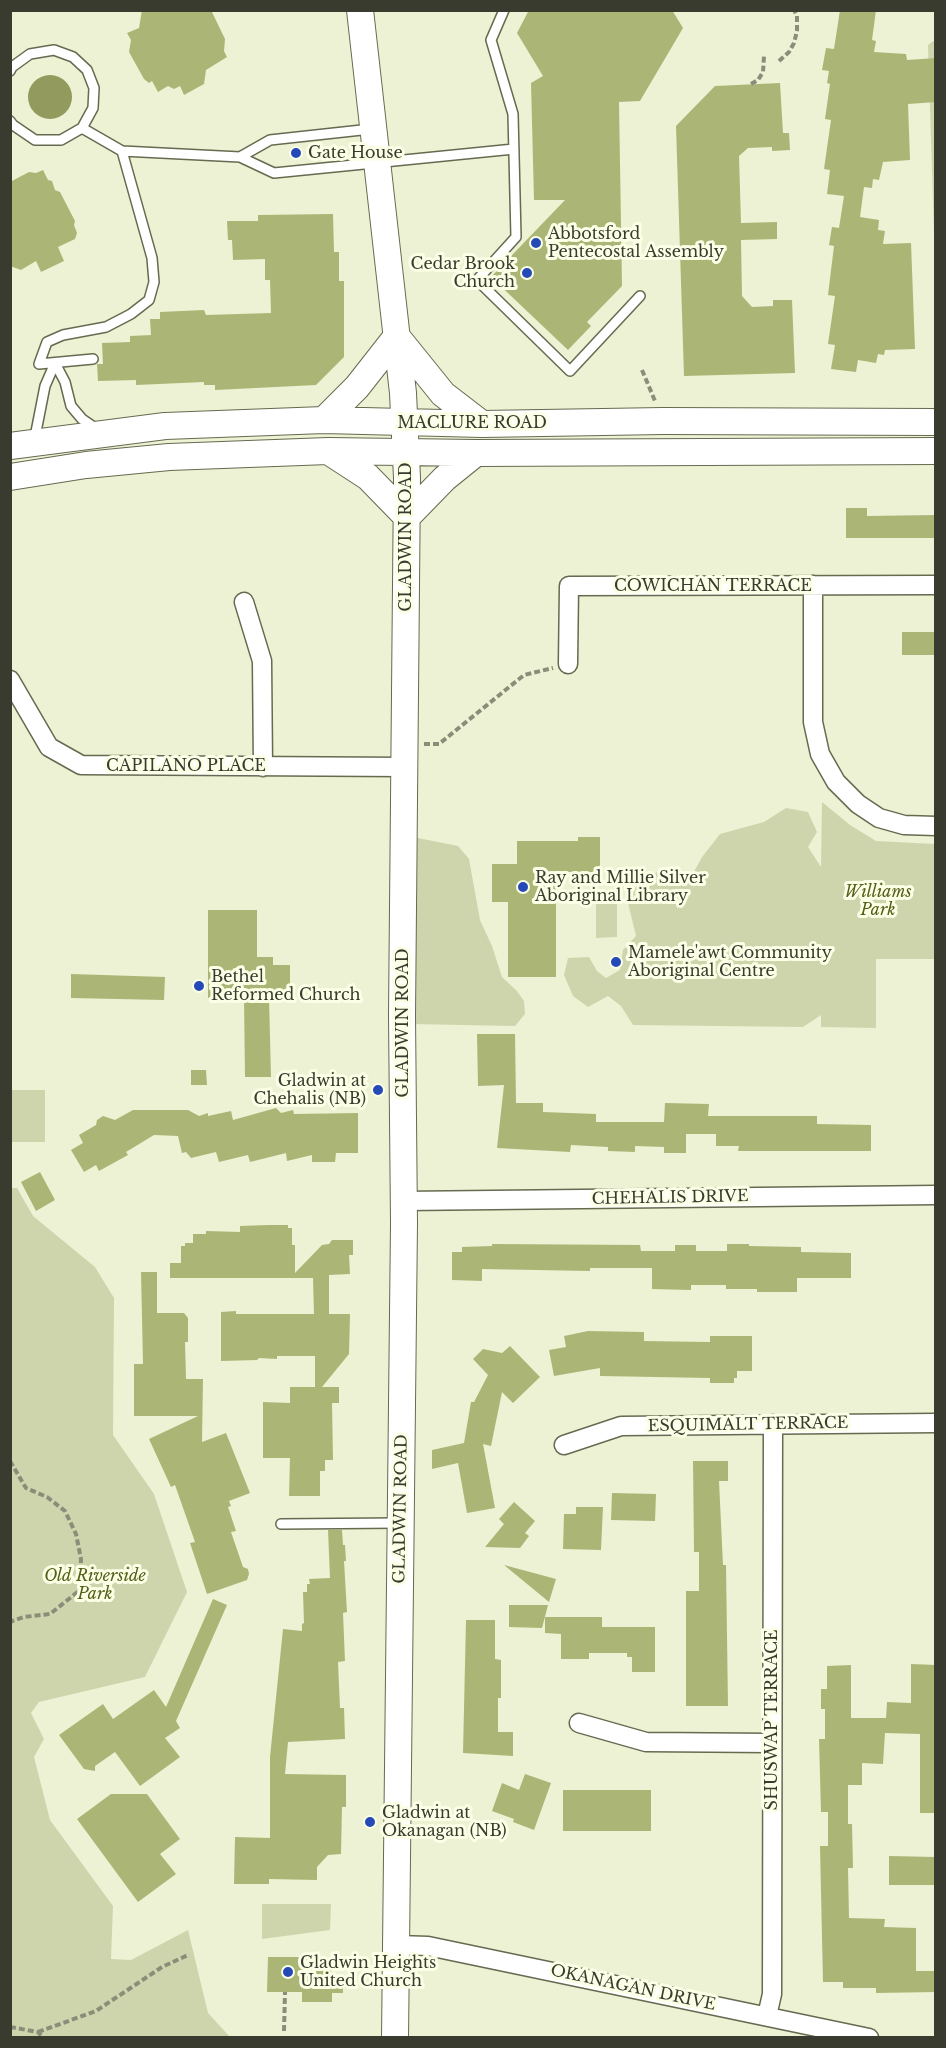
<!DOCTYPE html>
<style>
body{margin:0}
#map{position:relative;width:946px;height:2048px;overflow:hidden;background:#ecf2d3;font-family:"Libre Baskerville",serif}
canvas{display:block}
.frame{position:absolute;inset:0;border:12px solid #393b2f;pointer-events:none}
</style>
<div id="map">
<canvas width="946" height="2048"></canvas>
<div class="frame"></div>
</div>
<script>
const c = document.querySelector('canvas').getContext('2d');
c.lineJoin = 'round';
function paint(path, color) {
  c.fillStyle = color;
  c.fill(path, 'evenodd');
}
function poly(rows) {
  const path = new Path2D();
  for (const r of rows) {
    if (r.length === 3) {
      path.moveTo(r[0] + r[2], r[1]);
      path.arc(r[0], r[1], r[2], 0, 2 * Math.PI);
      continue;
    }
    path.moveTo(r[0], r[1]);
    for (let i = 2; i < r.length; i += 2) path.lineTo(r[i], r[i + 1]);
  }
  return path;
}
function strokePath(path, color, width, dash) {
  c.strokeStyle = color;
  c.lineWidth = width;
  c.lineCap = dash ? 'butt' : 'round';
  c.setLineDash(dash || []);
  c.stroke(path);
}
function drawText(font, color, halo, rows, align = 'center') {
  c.font = font + ' "Libre Baskerville",serif';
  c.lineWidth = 6;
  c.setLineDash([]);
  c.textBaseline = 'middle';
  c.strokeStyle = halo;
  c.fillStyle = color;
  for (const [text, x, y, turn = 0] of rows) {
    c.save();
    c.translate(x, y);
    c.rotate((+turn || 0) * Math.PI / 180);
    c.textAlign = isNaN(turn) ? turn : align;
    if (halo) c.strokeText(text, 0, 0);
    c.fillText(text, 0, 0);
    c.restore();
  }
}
paint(poly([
 [933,41,935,42,935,265,928,45],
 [822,802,850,825,876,841,935,844,935,959,876,959,876,1028,821,1027,821,1015,803,1027,633,1025,621,1006,608,996,588,1007,573,996,564,975,568,958,589,957,597,971,606,978,620,970,623,950,636,936,628,903,636,887,657,872,673,885,690,879,702,857,720,834,764,822,786,808,808,812,817,832,808,847,821,867],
 [413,837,458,846,469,859,480,920,492,946,502,977,517,991,524,1001,525,1014,515,1026,409,1024],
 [596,901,617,901,617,937,596,938],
 [10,1090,45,1090,45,1142,11,1142],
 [10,1188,17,1188,33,1216,95,1267,114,1298,113,1435,154,1494,187,1592,145,1677,39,1702,31,1713,44,1739,34,1757,50,1820,113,1906,111,1959,131,1960,188,1930,208,2013,230,2037,11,2037],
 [262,1904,331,1904,330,1930,262,1939]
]), '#ced5ad');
paint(poly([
 [50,97,22]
]), '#929b5d');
paint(poly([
 [142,10,211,10,225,39,224,51,227,57,206,70,204,84,184,95,180,86,174,89,168,86,158,92,152,81,149,83,144,79,129,52,131,40,127,33,139,28],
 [529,10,672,10,683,28,640,101,619,102,622,286,587,322,591,326,568,350,491,277,565,200,534,200,531,83,543,76,517,33],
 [840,10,876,10,872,40,876,41,874,52,906,54,907,60,936,58,936,102,908,104,910,160,883,162,879,180,873,179,872,188,864,187,860,217,879,220,878,230,885,231,883,244,911,243,915,349,885,350,884,355,878,354,876,363,858,360,856,372,831,369,835,345,828,344,835,296,828,295,834,246,829,245,832,227,839,228,844,196,827,194,830,170,824,169,831,120,825,119,830,84,827,83,829,71,822,70,826,48,834,49],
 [780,83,783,133,789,133,790,150,772,151,772,147,748,148,739,156,741,223,777,222,777,239,741,240,742,296,752,307,773,306,773,300,792,300,795,373,684,376,676,126,715,86],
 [43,170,48,180,52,181,55,190,60,192,75,221,74,225,77,233,75,239,58,247,64,261,41,272,36,261,21,270,10,266,10,182,29,172,36,173],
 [333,214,334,252,339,252,339,281,344,281,344,357,316,385,215,390,215,385,204,385,204,382,136,385,136,380,98,381,97,364,103,364,102,343,130,342,130,336,151,335,150,319,160,319,160,312,204,310,206,315,271,313,270,280,265,280,265,259,233,260,232,240,228,240,227,221,258,221,258,215],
 [846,508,867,508,867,516,936,515,936,538,846,538],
 [902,632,936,632,936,655,902,655],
 [578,837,600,837,600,872,556,872,556,977,508,977,508,902,492,902,492,864,517,864,517,841,578,841],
 [208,910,257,910,257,957,273,957,273,965,290,965,290,991,273,991,273,998,269,998,271,1077,245,1077,244,998,208,998],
 [71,974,165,977,164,1000,71,998],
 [477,1034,515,1034,516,1103,543,1103,543,1112,596,1114,596,1122,664,1122,665,1103,709,1104,708,1116,817,1116,817,1124,871,1125,871,1151,738,1151,739,1146,716,1146,716,1134,686,1134,686,1153,664,1153,664,1147,635,1146,635,1152,608,1151,608,1147,571,1145,570,1152,497,1148,504,1085,478,1086],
 [191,1070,206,1070,207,1085,191,1085],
 [276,1108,281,1113,293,1110,294,1114,358,1113,358,1153,336,1153,335,1162,312,1162,312,1155,287,1161,286,1153,250,1162,248,1155,219,1162,216,1152,191,1158,186,1152,182,1153,178,1136,154,1135,126,1152,128,1155,99,1171,96,1165,84,1172,71,1150,83,1143,79,1135,96,1125,97,1120,103,1116,115,1120,133,1110,188,1110,199,1116,208,1113,208,1116,231,1111,233,1120],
 [40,1172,55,1200,36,1211,21,1182],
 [268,1225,288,1225,288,1228,292,1228,292,1245,295,1245,295,1273,322,1245,329,1244,332,1240,353,1240,353,1255,349,1255,350,1274,329,1275,329,1314,350,1314,349,1354,322,1387,339,1387,339,1403,332,1403,333,1460,325,1460,325,1471,320,1471,320,1496,289,1496,290,1458,263,1458,263,1402,290,1403,290,1387,315,1387,315,1356,277,1356,277,1359,259,1358,257,1360,221,1361,221,1312,236,1311,236,1314,314,1314,313,1278,170,1278,170,1263,181,1263,181,1246,185,1246,185,1243,193,1243,193,1234,206,1234,206,1231,240,1232,240,1226],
 [492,1244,640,1245,641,1251,675,1251,675,1245,696,1245,696,1251,727,1251,727,1244,749,1244,749,1246,801,1247,801,1252,851,1253,851,1278,797,1278,797,1292,757,1292,757,1289,726,1289,726,1285,691,1285,691,1290,652,1289,652,1268,590,1268,590,1271,482,1269,482,1281,452,1280,452,1252,462,1252,462,1247,492,1246],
 [141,1272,157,1272,157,1313,184,1313,188,1318,188,1342,185,1342,186,1379,203,1379,202,1442,226,1433,250,1493,229,1501,231,1506,228,1507,236,1531,231,1532,243,1567,248,1569,249,1574,247,1580,207,1594,190,1543,195,1542,175,1485,171,1487,149,1439,198,1416,134,1416,134,1364,143,1364],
 [588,1331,644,1332,644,1341,710,1342,710,1336,752,1336,752,1371,737,1371,737,1378,734,1378,734,1383,710,1383,710,1378,600,1376,600,1368,554,1376,549,1350,566,1347,564,1336],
 [510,1346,540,1377,513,1403,502,1392,491,1446,483,1444,495,1508,467,1513,458,1463,432,1469,432,1450,464,1443,471,1402,474,1402,488,1375,473,1359,483,1349,502,1353],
 [693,1461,728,1461,728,1481,719,1481,723,1565,726,1565,728,1706,686,1706,686,1591,699,1591,699,1552,694,1552],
 [612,1493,656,1494,655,1521,611,1520],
 [514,1502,535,1521,525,1533,529,1536,520,1548,485,1547,504,1524,499,1519],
 [576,1507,603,1507,601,1550,563,1549,564,1514,576,1514],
 [328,1530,342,1530,343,1545,345,1545,346,1561,344,1561,347,1612,343,1613,345,1661,338,1662,340,1708,344,1708,345,1739,288,1742,285,1774,346,1775,346,1807,342,1807,341,1854,328,1855,317,1867,317,1880,269,1879,269,1884,234,1884,235,1837,270,1838,270,1757,283,1629,302,1631,302,1624,304,1623,303,1592,307,1592,307,1584,310,1584,309,1579,330,1578],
 [504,1565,556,1579,549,1602],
 [213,1599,227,1605,176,1721,180,1728,165,1738,180,1757,140,1786,115,1752,95,1766,95,1771,84,1769,59,1735,103,1704,113,1719,154,1690,166,1707],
 [509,1605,548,1605,542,1628,509,1627],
 [545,1617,602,1617,602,1627,655,1627,655,1672,632,1672,632,1657,627,1657,627,1653,589,1653,589,1659,561,1659,561,1634,545,1633],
 [466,1620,495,1620,495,1659,501,1660,501,1698,498,1698,498,1732,513,1732,513,1756,463,1753],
 [911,1664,936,1665,936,1813,920,1813,920,1734,885,1733,883,1764,862,1763,862,1785,848,1785,848,1824,852,1824,853,1868,848,1868,849,1918,885,1919,884,1927,916,1928,916,1971,936,1971,936,1992,876,1993,876,1988,843,1988,843,1982,823,1982,820,1846,828,1846,828,1812,821,1812,819,1739,825,1739,825,1709,821,1709,821,1689,827,1689,827,1666,851,1665,851,1718,886,1718,887,1702,911,1703],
 [525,1774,551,1783,534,1830,513,1822,514,1819,492,1811,502,1783,519,1790],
 [563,1790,651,1790,651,1831,563,1831],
 [111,1794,147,1794,180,1839,160,1854,176,1874,138,1902,77,1819],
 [889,1856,936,1857,936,1885,889,1885],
 [268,1957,307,1957,307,1961,332,1961,331,1976,343,1976,343,1993,332,1993,332,2002,302,2002,302,1992,267,1992]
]), '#abb676');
const service = poly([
 [504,10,491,40,513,114,516,237,477,280,570,371,640,296],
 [10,71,12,67,30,54,54,50,73,57,87,70,94,88,93,108,82,128,61,140,35,140,13,125,10,121],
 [82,128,122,151,240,157,274,173,514,149],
 [240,157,270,140,371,129],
 [93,359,39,364,47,342,63,335,106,327,131,314,149,300,154,282,152,258,122,151],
 [55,363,65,382,71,406,82,419,98,430],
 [34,442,45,386,55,363],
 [281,1524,398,1523]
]);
const minor = poly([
 [813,585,813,722,820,754,836,782,858,804,879,818,904,825,936,826],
 [244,602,262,661,263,767],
 [568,664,569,586,936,585],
 [10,680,49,747,81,765,405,767],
 [404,1201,936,1195],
 [564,1445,621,1426,936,1423],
 [579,1723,646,1742,772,1743],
 [397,1945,428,1946,869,2038],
 [767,2016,772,1994,773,1424]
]);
const secondary = poly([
 [360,10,403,393,407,478,402,1015,404,1223,395,2038],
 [397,337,443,394,482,424],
 [324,420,357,387,397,336],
 [10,446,165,426,324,420,482,424,663,421,936,422],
 [328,451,368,477,407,517],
 [10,477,86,465,169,457,328,451,476,453,936,451],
 [407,517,445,478,476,453]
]);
strokePath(service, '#666a50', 12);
strokePath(minor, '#666a50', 21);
strokePath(secondary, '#666a50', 28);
strokePath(poly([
 [779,61,789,52,794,43,797,31,797,16,794,10],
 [751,84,758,80,763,72,764,56],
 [642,370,655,401],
 [424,744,439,744,524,675,553,668],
 [10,1461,26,1488,47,1497,65,1511,76,1534,81,1559,80,1590,50,1614,24,1617,10,1622],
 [10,2027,38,2032,43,2038],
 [284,2031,285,1992],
 [38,2032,96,2011,162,1967,188,1955]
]), '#8a8e79', 4, [6, 3]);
strokePath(service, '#fff', 9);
strokePath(minor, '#fff', 18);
strokePath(secondary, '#fff', 26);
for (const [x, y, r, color] of [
 [296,153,6,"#2649b8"],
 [536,243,6,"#2649b8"],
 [527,273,6,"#2649b8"],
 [523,887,6,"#2649b8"],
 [616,962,6,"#2649b8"],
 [199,986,6,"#2649b8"],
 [378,1090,6,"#2649b8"],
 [370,1822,6,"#2649b8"],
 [288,1972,6,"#2649b8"]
]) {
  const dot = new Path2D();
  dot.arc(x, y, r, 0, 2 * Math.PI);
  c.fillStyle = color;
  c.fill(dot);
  strokePath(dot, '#faffe6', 2);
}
drawText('16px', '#393b2f', '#faffe6', [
 ["Gate House",308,153],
 ["Abbotsford",548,234],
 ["Pentecostal Assembly",548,252],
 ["Cedar Brook",515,264,"right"],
 ["Church",515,282,"right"],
 ["Ray and Millie Silver",535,878],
 ["Aboriginal Library",535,896],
 ["Mamele'awt Community",628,953],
 ["Aboriginal Centre",628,971],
 ["Bethel",211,977],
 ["Reformed Church",211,995],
 ["Gladwin at",366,1081,"right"],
 ["Chehalis (NB)",366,1099,"right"],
 ["Gladwin at",382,1813],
 ["Okanagan (NB)",382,1831],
 ["Gladwin Heights",300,1963],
 ["United Church",300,1981]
], 'left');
drawText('16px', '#393b2f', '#faffe6', [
 ["MACLURE ROAD",472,423],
 ["GLADWIN ROAD",406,537,-90],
 ["COWICHAN TERRACE",713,586],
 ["CAPILANO PLACE",186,766],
 ["GLADWIN ROAD",403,1023,-90],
 ["CHEHALIS DRIVE",670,1198,-1],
 ["ESQUIMALT TERRACE",748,1425,-1],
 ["GLADWIN ROAD",401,1509,-89],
 ["SHUSWAP TERRACE",772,1720,-90],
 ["OKANAGAN DRIVE",633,1988,12]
]);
drawText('italic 16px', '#555d16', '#faffe6', [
 ["Williams",878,892],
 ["Park",878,910],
 ["Old Riverside",95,1576],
 ["Park",95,1594]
]);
</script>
